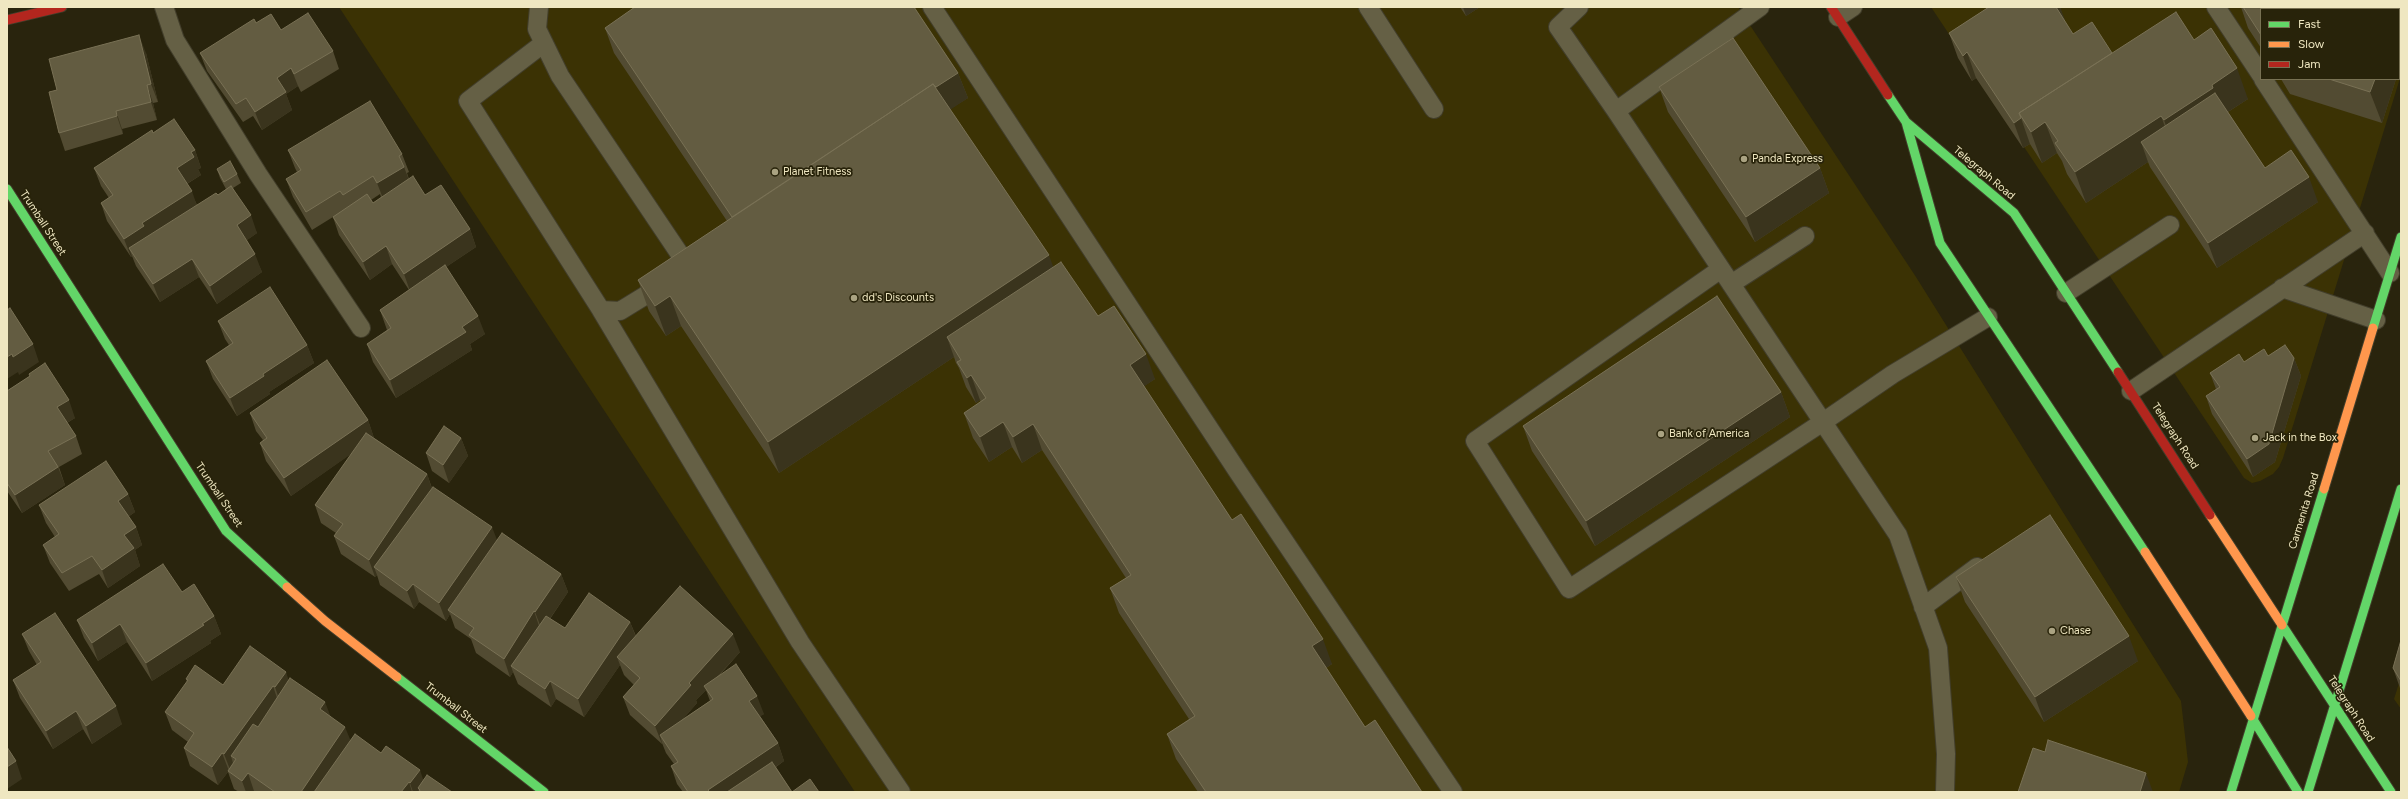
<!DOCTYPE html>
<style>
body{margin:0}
#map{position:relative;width:2408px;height:799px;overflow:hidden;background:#29240d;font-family:Figtree,sans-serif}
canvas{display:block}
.frame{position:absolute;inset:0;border:8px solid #efe7c1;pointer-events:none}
.legend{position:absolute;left:2260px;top:8px;width:140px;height:72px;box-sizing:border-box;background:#28230a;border:1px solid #787153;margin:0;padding:5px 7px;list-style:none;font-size:12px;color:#efe7c1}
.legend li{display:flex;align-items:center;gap:8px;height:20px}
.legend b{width:20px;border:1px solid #787153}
</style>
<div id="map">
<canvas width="2408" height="799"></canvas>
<div class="frame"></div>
<ul class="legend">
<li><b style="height:5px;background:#63d668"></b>Fast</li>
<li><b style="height:5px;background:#ff974d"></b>Slow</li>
<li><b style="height:5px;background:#b3261e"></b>Jam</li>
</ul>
</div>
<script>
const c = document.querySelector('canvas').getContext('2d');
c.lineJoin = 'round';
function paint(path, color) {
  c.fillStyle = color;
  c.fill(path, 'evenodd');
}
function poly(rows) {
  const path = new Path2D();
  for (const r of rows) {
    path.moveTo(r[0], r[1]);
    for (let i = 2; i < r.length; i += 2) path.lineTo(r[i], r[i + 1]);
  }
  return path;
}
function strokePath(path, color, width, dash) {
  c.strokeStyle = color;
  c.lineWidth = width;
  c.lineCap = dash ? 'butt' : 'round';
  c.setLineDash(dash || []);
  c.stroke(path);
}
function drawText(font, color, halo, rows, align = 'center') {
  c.font = font + ' Figtree,sans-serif';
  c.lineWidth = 3.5;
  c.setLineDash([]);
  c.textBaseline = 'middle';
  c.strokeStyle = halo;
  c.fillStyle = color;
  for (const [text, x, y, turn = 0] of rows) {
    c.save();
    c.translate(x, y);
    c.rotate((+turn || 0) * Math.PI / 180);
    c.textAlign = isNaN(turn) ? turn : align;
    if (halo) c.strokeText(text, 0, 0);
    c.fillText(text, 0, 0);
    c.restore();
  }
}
paint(poly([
 [339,7,1738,7,1916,277,2181,701,2188,762,2179,792,855,792],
 [1931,7,2401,7,2401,75,2283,458,2279,467,2273,474,2260,481,2252,483,2244,478],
 [2261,9,2399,9,2399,79,2261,79],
 [2401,677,2401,709,2394,699]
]), '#3b3204');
const lane = poly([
 [164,7,175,40,258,174,361,328],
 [539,7,537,29,560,76,683,259,682,273,620,311,601,310,468,101,544,43],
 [932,7,1238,472,1453,792],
 [1368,7,1434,109],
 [1579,7,1558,27,1616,111,1898,535,1938,648,1946,754,1945,792],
 [2216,7,2261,75],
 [1838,17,1853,7],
 [2263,79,2390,273],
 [1616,111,1760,7],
 [1721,269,1475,441,1569,589,1823,422,1893,374,1988,317],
 [1731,284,1805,236],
 [2282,288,2376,320],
 [2066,293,2170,225],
 [601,310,800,642,901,792],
 [2131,391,2365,233],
 [1923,607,1977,567]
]);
const fast = poly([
 [1888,95,1906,122,2014,213,2118,372],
 [1906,122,1940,243,2145,552],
 [7,189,226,531,287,587],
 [2373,328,2401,237],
 [2282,625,2391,792],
 [397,677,544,792],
 [2251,716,2298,792],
 [2231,792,2324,489],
 [2308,792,2401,489]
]);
const slow = poly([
 [2324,489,2373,328],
 [2210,515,2282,625],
 [2145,552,2251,716],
 [287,587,325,621,397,677]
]);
const jam = poly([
 [1831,7,1888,95],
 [7,20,62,7],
 [2118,372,2210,515]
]);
strokePath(lane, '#423e2b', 20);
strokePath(fast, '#423e2b', 11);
strokePath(slow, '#423e2b', 11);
strokePath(jam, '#423e2b', 11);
strokePath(lane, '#656045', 18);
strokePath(fast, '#63d668', 9);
strokePath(slow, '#ff974d', 9);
strokePath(jam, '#b3261e', 9);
paint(poly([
 [1460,7,1480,7,1466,16],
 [1989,7,2060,7,2064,21,2073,34,2112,53,2194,40,2248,99,2228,112,2265,168,2318,202,2217,268,2150,167,2148,162,2086,203,2067,174,2062,161,2057,153,2042,163,2030,144,2023,148,1976,78,1972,81,1958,58,1949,33],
 [2241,7,2377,7,2261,9,2261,48,2248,28],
 [256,23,281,30,333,51,339,69,301,92,298,86,286,94,292,110,262,130,253,116,243,122,207,71,200,53],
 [605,28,958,73,968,98,950,109,1053,267,1155,379,1144,386,1232,520,1332,664,1326,668,1365,727,1422,792,1198,792,1176,759,1167,734,1189,719,1119,613,1110,588,1126,578,1042,450,1022,463,1012,447,989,462,973,438,964,413,981,402,980,400,976,403,966,387,959,368,956,363,954,357,779,473,681,326,666,336,649,311,638,280,727,221,614,53],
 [146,53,158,102,153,103,157,120,122,129,123,134,65,151,59,133,57,90],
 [2281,79,2396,79,2382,123,2290,94],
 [1659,87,1820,168,1829,193,1755,242,1668,112],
 [153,133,195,150,201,168,198,169,201,175,187,184,197,205,218,195,226,189,220,178,217,169,237,174,241,183,233,188,257,233,247,240,262,272,217,304,199,277,160,302,136,266,132,256,131,257,107,221,101,203,109,198,101,186,94,168],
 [288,150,402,154,409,172,407,173,409,179,425,195,470,229,476,247,446,267,485,334,470,344,472,350,396,398,373,362,367,344,387,330,380,310,409,290,392,264,370,280,339,235,333,217,312,230,293,197,286,179,297,172,295,168],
 [380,194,381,197,373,203,371,200],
 [218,321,307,345,314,363,269,392,270,394,237,416,213,379,206,361,229,345,225,339],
 [2268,356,2294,358,2301,376,2275,462,2253,477,2212,414,2206,396,2216,389,2210,373,2244,362],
 [29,374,75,418,67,423,76,436,82,454,59,467,65,485,22,513,7,491,7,391,30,376],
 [1781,392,1790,417,1595,546,1532,451,1523,426],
 [250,413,368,420,374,438,427,474,432,488,497,540,561,574,568,592,550,619,565,628,630,622,636,636,740,652,718,677,764,714,760,716,778,743,784,761,776,767,792,792,819,792,683,792,677,784,671,766,674,764,666,753,662,743,662,744,630,715,623,697,634,685,624,675,620,665,584,717,556,699,551,707,518,684,513,672,510,677,476,653,471,639,455,628,450,614,446,621,419,602,414,609,380,585,377,575,375,577,341,554,334,536,336,533,321,523,315,505,352,453,291,496,266,461,260,443,263,440,256,431],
 [706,690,710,701,683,719,697,703,696,700],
 [461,438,468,456,449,483,432,471,426,453],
 [128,494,135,512,128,517,136,527,142,545,135,550,140,566,108,588,99,574,69,591,50,563,43,545,55,537,46,523,39,505],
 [1956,577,2138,661,2044,722,1965,602],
 [182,592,214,616,221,634,210,641,211,643,152,681,127,642,98,661,84,638,77,620],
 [22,634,122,724,92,744,83,729,53,749,20,698,13,680,37,665,29,651],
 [2401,640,2401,691,2393,668],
 [186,679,223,685,289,680,330,716,350,740,381,753,424,780,452,792,255,792,254,791,254,792,239,792,234,789,228,772,218,785,190,766,184,748,188,742,172,730,165,712,187,682]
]), '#524b32');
paint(poly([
 [1463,7,1480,7,1466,16],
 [2053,7,2060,7,2065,20,2059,24],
 [2399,22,2401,28,2401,62,2399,69],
 [139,35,146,53,158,102,151,84],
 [1967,52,1976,78,1972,81,1963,56],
 [291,68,298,86,286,94,292,110,262,130,255,112,277,78],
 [2237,68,2248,99,2223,115,2175,151,2164,120,2212,85],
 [958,73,968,98,744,246,735,221],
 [2375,79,2396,79,2382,123,2370,92],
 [147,85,153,103,157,120,151,102],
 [116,111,122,129,123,134,117,116],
 [2161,116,2172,146,2141,142,2148,162,2086,203,2075,172],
 [2021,118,2030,144,2023,148,2014,123],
 [2045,122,2057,153,2042,163,2031,132],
 [195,150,201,168,198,169,201,175,183,186,177,168,191,152],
 [404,167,411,185,384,201,377,183],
 [1820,168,1829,193,1755,242,1746,217],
 [2309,177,2318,202,2217,268,2208,243],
 [192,191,198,209,129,248,132,256,131,257,124,239,142,223],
 [251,215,257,233,243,243,237,225],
 [470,229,476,247,410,291,404,274],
 [386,246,392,264,370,280,363,262],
 [255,254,262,272,217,304,210,286],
 [1049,255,1060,286,947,337,954,357,779,473,768,442],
 [192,259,199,277,160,302,153,284],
 [670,296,681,326,666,336,655,306],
 [478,316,485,334,470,344,472,350,396,398,390,380,462,327],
 [33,344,39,362,19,375,13,357],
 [307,345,314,363,269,392,270,394,237,416,230,398,263,374],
 [12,354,18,372,7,379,7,357],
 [1146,354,1155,379,1139,390,1130,365],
 [2294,358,2301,376,2275,462,2253,477,2247,459],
 [971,375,980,400,976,403,967,378],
 [1781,392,1790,417,1595,546,1586,521],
 [69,400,75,418,63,425,57,407],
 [368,420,374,438,291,496,284,478],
 [1003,422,1012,447,989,462,980,437],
 [1033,424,1042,450,1022,463,1013,437],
 [461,438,468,456,449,483,443,465],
 [58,467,65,485,22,513,15,495],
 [427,474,433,492,374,567,377,575,375,577,369,560],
 [128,494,135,512,125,519,118,501],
 [136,527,142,545,135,550,140,566,108,588,102,570,124,535],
 [492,527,499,545,448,610,450,614,446,621,439,603],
 [561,574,568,592,542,630,535,612],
 [413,584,419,602,414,609,407,591],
 [534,611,540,629,511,666,513,672,510,677,504,659],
 [214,616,221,634,210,641,211,643,152,681,146,663],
 [630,622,637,640,617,657,620,665,584,717,578,699],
 [120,624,127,642,98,661,92,643],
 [733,634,740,652,706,689,704,686,706,690,696,700,697,703,664,741,660,735,662,743,662,744,655,726,689,683],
 [2129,636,2138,661,2044,722,2035,697],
 [1323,639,1332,664,1321,671,1312,646],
 [286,672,292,690,281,705,275,687],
 [550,681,556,699,551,707,545,689],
 [273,686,279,704,236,759,231,756,234,767,231,772,224,754],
 [757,696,764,714,756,719,749,701],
 [325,702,332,720,320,709],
 [116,706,122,724,92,744,86,726],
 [76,711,83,729,53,749,46,731],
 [345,727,352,744,320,792,301,792],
 [778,743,784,761,738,792,709,792,708,790],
 [222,753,229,771,228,771,228,772,218,785,212,767],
 [16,761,22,779,7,789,7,767],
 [420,770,426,788,420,790,418,788,419,792,413,792,410,783],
 [248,773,254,791,254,792,246,792,242,781],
 [2146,773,2153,792,2140,792],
 [409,782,412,792,401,792]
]), '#3a341d');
const building = poly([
 [635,7,914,7,958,73,936,87,933,84,732,217,605,28,635,7],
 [1989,7,2056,7,2073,34,2092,22,2112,53,2019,113,2021,118,2014,123,1967,52,1963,56,1949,33,1989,7],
 [2243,7,2376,7,2383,9,2261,9,2261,35,2243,7],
 [2176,12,2194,40,2211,28,2237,68,2212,85,2213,88,2164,120,2161,116,2075,172,2055,143,2058,141,2045,122,2031,132,2019,113,2176,12],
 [308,13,333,51,294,74,291,68,277,78,286,92,255,112,246,98,236,104,200,53,254,19,256,23,271,14,281,30,308,13],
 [139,35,151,84,147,85,151,102,116,111,117,116,59,133,49,92,57,90,49,59,139,35],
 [1733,38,1820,168,1746,217,1659,87,1733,38],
 [2329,79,2375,79,2370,92,2329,79],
 [933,84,1049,255,768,442,670,296,655,306,638,280,933,84],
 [2215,93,2265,168,2291,150,2309,177,2208,243,2141,142,2215,93],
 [370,101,402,154,399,156,404,167,377,183,373,176,343,195,340,191,306,212,286,179,301,170,288,150,370,101],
 [174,119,195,150,191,152,194,157,177,168,192,191,142,223,144,226,124,239,101,203,113,195,94,168,152,130,153,133,174,119],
 [230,161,237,174,224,182,217,169,230,161],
 [413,176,425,195,441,185,470,229,404,274,386,246,363,262,333,217,367,194,373,203,413,176],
 [231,186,251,215,237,225,255,254,210,286,192,259,153,284,129,248,216,193,218,195,231,186],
 [1061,262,1098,316,1114,306,1146,354,1130,365,1232,520,1241,514,1323,639,1312,646,1365,727,1375,720,1422,792,1206,792,1167,734,1195,716,1110,588,1131,575,1033,424,1013,437,1003,422,980,437,964,413,986,398,971,375,967,378,957,362,961,360,947,337,1061,262],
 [445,265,478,316,462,327,466,332,390,380,367,344,391,328,380,310,445,265],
 [270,287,307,345,263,374,264,376,230,398,206,361,233,343,218,321,270,287],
 [1717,296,1781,392,1586,521,1523,426,1717,296],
 [10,308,33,344,13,357,12,354,7,357,7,310,10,308],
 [2285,345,2294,358,2269,444,2247,459,2206,396,2220,387,2210,373,2239,354,2244,362,2264,349,2268,356,2285,345],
 [327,360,368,420,284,478,260,443,267,438,250,413,327,360],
 [45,363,69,400,57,407,76,436,48,451,58,467,15,495,7,483,7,391,30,376,29,374,45,363],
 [444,426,461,438,443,465,426,453,444,426],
 [366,433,427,474,369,560,334,536,343,524,315,505,366,433],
 [106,461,128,494,118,501,136,527,124,535,134,548,102,570,92,556,62,573,43,545,59,534,39,505,106,461],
 [433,487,492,527,439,603,413,584,407,591,374,567,433,487],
 [2050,515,2129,636,2035,697,1956,577,2050,515],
 [502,533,561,574,535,612,534,611,504,659,469,635,474,628,448,610,502,533],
 [163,564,182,592,194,584,214,616,202,624,204,625,146,663,120,624,92,643,77,620,163,564],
 [680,586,733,634,689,683,691,685,655,726,623,697,640,678,617,657,680,586],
 [589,593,630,622,578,699,550,681,545,689,511,666,546,616,565,628,589,593],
 [55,613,116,706,86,726,76,711,46,731,13,680,41,662,22,634,55,613],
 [2401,640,2401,681,2393,668,2401,640],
 [250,646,286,672,275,687,273,686,224,754,222,753,212,767,184,748,194,733,165,712,188,680,186,679,195,665,223,685,250,646],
 [736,664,757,696,749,701,778,743,708,790,710,792,688,792,671,766,678,762,660,735,713,699,704,686,736,664],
 [290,678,325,702,320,709,345,727,301,792,275,792,248,773,242,781,228,771,236,759,231,756,253,724,258,727,290,678],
 [355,734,381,753,386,746,420,770,410,783,409,782,401,792,314,792,355,734],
 [2048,740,2146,773,2140,792,2018,792,2033,748,2045,752,2048,740],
 [7,747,16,761,7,767,7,747],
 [772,762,792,792,810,779,819,792,727,792,772,762],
 [427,775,452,792,419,792,420,790,418,788,427,775]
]);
paint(building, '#635c41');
strokePath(building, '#797155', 1);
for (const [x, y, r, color] of [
 [1744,159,4,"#aaa382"],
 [775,172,4,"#aaa382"],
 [854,298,4,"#aaa382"],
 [1661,434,4,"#aaa382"],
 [2255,438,4,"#aaa382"],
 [2052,631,4,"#aaa382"]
]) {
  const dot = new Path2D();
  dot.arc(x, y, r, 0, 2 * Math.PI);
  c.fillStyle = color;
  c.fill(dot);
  strokePath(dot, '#28230a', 1.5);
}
drawText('11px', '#efe7c1', '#28230a', [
 ["Panda Express",1752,159],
 ["Planet Fitness",783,172],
 ["dd's Discounts",862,298],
 ["Bank of America",1669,434],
 ["Jack in the Box",2263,438],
 ["Chase",2060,631]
], 'left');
drawText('11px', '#efe7c1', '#28230a', [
 ["Telegraph Road",1984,173,40],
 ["Trumball Street",43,223,57],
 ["Telegraph Road",2175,436,57],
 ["Trumball Street",219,495,56],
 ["Carmenita Road",2304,511,-73],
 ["Trumball Street",456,708,38],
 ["Telegraph Road",2351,709,57]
]);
</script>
